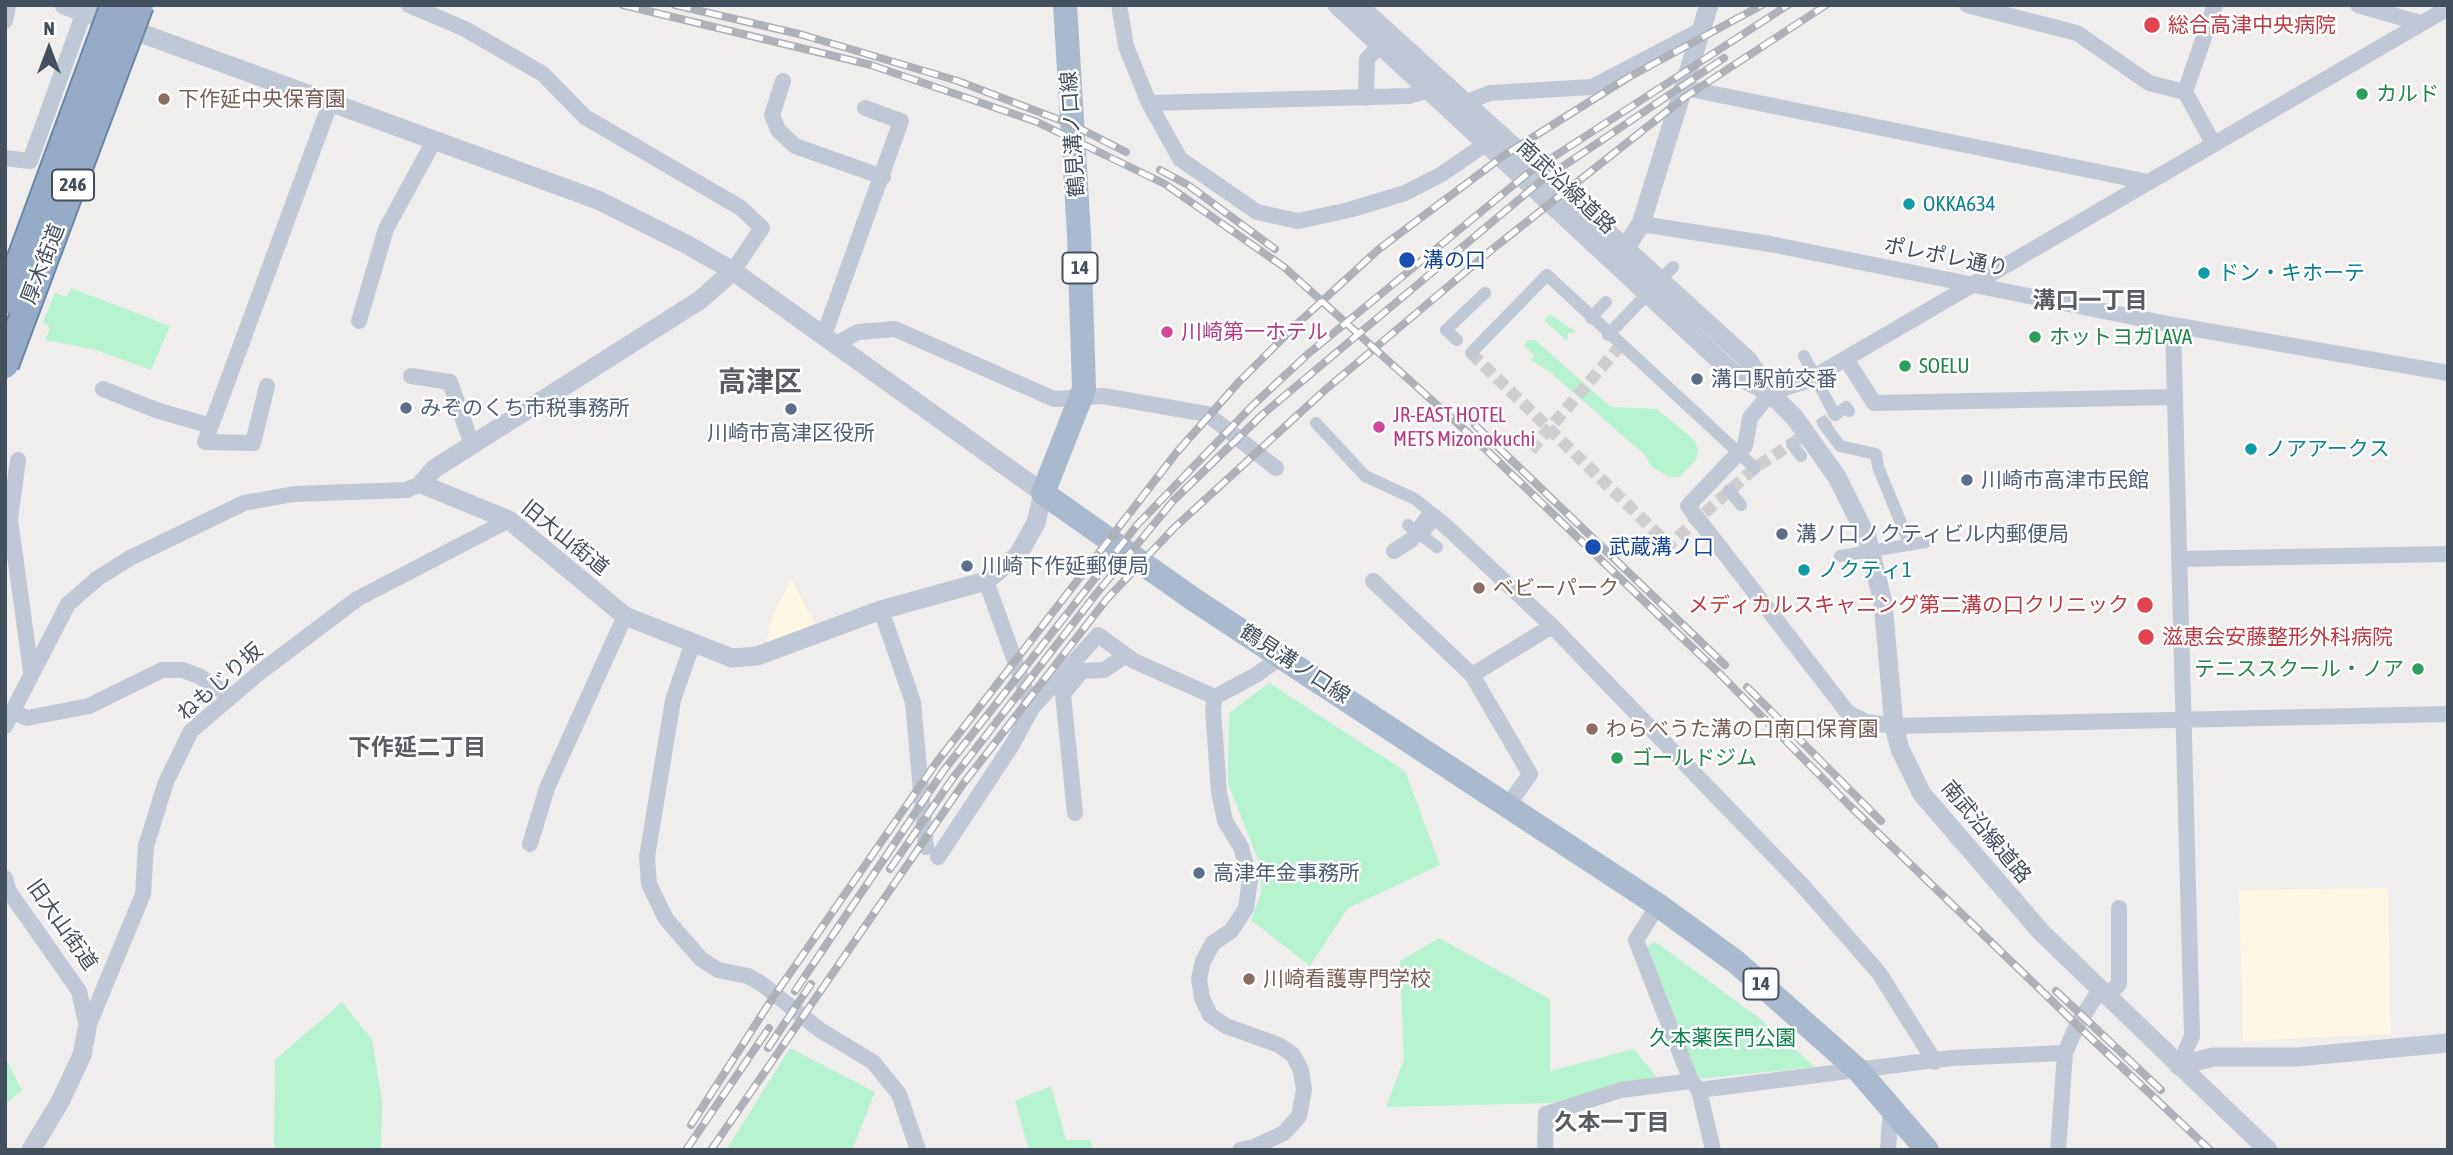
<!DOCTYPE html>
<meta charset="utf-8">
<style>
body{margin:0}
#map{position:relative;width:2453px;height:1155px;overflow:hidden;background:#f0eded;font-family:"Asap Condensed",sans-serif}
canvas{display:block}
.frame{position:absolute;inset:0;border:7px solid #444f5c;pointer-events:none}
.north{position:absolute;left:14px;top:14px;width:70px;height:70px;-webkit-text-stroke:5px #fff;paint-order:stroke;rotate:0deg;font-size:19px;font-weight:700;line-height:28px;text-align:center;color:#444f5c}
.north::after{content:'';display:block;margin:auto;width:24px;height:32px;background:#444f5c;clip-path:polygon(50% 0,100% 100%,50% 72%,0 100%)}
</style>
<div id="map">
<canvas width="2453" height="1155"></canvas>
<div class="frame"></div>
<div class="north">N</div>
</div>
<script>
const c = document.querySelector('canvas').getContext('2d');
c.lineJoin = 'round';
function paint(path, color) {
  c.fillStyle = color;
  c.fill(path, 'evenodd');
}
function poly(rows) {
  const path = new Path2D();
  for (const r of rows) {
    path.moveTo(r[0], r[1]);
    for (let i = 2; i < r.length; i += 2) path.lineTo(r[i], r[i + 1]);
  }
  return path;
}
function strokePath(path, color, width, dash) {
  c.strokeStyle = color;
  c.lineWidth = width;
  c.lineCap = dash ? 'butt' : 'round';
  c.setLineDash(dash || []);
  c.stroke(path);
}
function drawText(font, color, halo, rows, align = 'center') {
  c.font = font + ' "Asap Condensed","Noto Sans JP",sans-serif';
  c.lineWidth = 5;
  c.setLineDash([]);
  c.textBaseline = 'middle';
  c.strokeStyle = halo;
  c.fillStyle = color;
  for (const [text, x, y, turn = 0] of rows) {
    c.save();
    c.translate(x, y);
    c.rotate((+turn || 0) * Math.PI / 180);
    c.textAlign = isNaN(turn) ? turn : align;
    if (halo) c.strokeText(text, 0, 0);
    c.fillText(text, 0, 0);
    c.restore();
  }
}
paint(poly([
 [791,579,815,624,766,644,770,623],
 [2388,888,2391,1034,2243,1041,2239,890]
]), '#fdf7e4');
paint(poly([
 [71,288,170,326,151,370,96,350,45,340,50,328,43,322,55,293,67,297],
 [1551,315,1576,332,1568,333,1567,341,1545,321,1545,318],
 [1528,340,1535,340,1611,407,1657,409,1695,441,1698,451,1696,460,1679,477,1669,477,1651,466,1645,455,1550,372,1531,360,1534,355,1524,346],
 [1269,683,1405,771,1440,865,1348,908,1310,966,1251,920,1262,891,1258,860,1228,783,1229,713],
 [1439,938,1550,999,1550,1071,1634,1049,1660,1081,1552,1103,1386,1107,1404,1059,1400,961],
 [1654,941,1758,1017,1815,1067,1699,1079,1644,951],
 [342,1002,372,1040,382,1100,381,1150,274,1150,275,1060],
 [790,1048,875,1092,852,1150,726,1150],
 [5,1057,22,1090,5,1105],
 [1051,1086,1066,1140,1090,1140,1093,1150,1029,1150,1015,1101]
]), '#b7f2d1');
strokePath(poly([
 [1471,353,1669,545,1755,468,1835,415],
 [1531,450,1620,346]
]), '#cecdd0', 12, [12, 6]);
strokePath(poly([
 [1591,318,1606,302],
 [1457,340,1446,330,1485,293],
 [1835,415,1846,407,1849,411],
 [1316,423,1365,476,1415,499,1437,517],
 [1823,423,1840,446,1876,454,1878,467,1910,545],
 [1792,444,1801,456],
 [1729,490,1741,505]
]), '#bfc8d4', 12);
strokePath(poly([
 [409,5,465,29,543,74,585,117,741,208,762,228,733,271],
 [1119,5,1126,46,1149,103,1180,159,1257,212,1298,221,1349,210,1405,193,1442,174,1487,143],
 [1967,5,2077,33,2149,83,2185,92,2213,143],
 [2358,5,2420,23],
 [2448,8,1807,381,1770,393,1750,418,1745,446,1688,506,1848,713,1866,722,1894,726,2448,714],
 [5,21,8,5],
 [783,81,772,115,778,130,795,146,883,177],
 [1685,88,2148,182],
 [2185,92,2215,5],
 [1366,98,1367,59,1380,45],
 [1149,103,1409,96,1429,90],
 [1464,103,1490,93,1592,87,1701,30],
 [5,158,30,161,84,12],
 [1641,224,1770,244,2173,325,2448,373],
 [359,321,386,229,435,139],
 [2173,325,2192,1036,2179,1066],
 [824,335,901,121,865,108],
 [836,344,858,332,895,329,1054,399,1103,396,1207,414,1276,468],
 [1846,359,1874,403,2174,397],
 [411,376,450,382,472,445],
 [267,386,253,443,205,442,330,104],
 [103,389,156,410,211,426],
 [18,460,10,519,31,672],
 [1394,551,1411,540,1428,517,1435,517,1451,531,1552,626,1803,886,1879,973,1935,1062],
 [2179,559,2448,554],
 [986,581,1032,708],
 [1373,581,1472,675,1530,774,1509,804],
 [881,610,913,702,926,847],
 [692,645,673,700,647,857,649,884,666,919,701,959,718,970,748,976,762,984,820,1030,873,1062,899,1094,918,1150],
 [1472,675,1552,626],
 [11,711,27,718,89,706,162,670,182,670,199,676,230,696],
 [5,726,68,604,98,578,130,558,244,503,294,494,406,490,421,484],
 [1075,813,1063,694,1082,671,1104,670,1126,655],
 [530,844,547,788,625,616],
 [938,857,1012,745,1032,708,1098,635,1134,661,1215,697],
 [5,878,8,890,79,991,87,1027],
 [1658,905,1636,940,1691,1081],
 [2107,996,2119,984,2119,908],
 [87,1029,143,894,146,846,166,782,191,731,259,673,357,599,509,520],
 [1699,1090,1951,1058,2065,1053],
 [1240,1150,1254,1147,1284,1133,1299,1116,1304,1090,1301,1070,1293,1055,1279,1045,1226,1026,1210,1015,1202,998,1199,979,1203,961,1213,943,1231,931,1246,908,1250,880,1241,847,1225,821,1219,792,1213,709,1215,697,1256,675,1282,656],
 [1545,1150,1546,1114,1621,1090,1691,1081,1699,1090,1713,1150],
 [1888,1150,1891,1105],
 [2058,1150,2065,1053,2077,1025,2100,990]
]), '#bfc8d4', 16);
strokePath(poly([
 [64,5,598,200,686,244,733,271,1043,493,1036,523,1018,555,986,581,881,610,757,656,732,658,625,616,509,520,421,484,434,469,700,300,733,271],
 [1337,5,1733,373,1766,391],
 [1358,5,1748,360,1770,393,1795,418,1837,477,1867,537,1883,603,1894,726,1900,749,1922,794,2042,933,2268,1150],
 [1620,256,1641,224,1709,5],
 [2179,1066,2213,1057,2297,1057,2448,1043],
 [31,1150,60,1102,82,1055,87,1029]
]), '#bfc8d4', 19);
strokePath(poly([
 [1065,5,1079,234,1084,389,1043,493,1193,599,1658,905,1736,962,1858,1070,1927,1150]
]), '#aabace', 24);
const rail = poly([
 [623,5,871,65,1037,122,1165,184,1284,267,1477,441,1721,675,1849,805,2077,1025,2210,1150],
 [675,5,803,35,958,81,1073,125,1126,152],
 [1160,170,1188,185,1275,249],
 [1475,425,1725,665],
 [1747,687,1881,821],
 [890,869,953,778,1096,594,1174,500,1263,414,1541,181,1724,58],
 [795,991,944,770,1137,525,1253,405,1308,354,1527,174,1788,5],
 [2056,991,2161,1090],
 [768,1048,811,984],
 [691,1125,770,1002,936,763,1177,452,1238,383,1297,324,1379,249,1506,154,1629,77,1762,5],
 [686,1150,769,1028],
 [711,1150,963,784,1106,600,1174,528,1325,390,1495,247,1685,97,1826,5]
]);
strokePath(rail, '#aeb2b8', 8);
strokePath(rail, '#fff', 5, [16]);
const trunkBridge = poly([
 [5,301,114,5],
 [5,365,140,5]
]);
strokePath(trunkBridge, '#6c87ac', 30, []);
strokePath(poly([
 [1608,335,1673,267],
 [1471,353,1547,275,1755,468],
 [1804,356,1835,415],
 [1408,525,1437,547],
 [1422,535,1437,517],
 [1840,556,1926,542]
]), '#bfc8d4', 12);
strokePath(trunkBridge, '#95abc7', 26);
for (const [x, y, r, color] of [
 [2152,25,9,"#e0444e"],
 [2362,94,7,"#2e9e5b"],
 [164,99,7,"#8d6e63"],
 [1909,204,7,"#0f9aa8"],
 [1407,260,9,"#1a4fb4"],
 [2204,273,7,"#0f9aa8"],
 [1167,332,7,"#d1479c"],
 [2035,337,7,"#2e9e5b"],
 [1905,366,7,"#2e9e5b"],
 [1697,379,7,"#5c6f8a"],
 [406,408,7,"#5c6f8a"],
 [791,409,7,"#5c6f8a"],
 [1379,427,7,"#d1479c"],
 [2251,449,7,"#0f9aa8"],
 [1967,480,7,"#5c6f8a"],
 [1782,534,7,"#5c6f8a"],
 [1593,547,9,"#1a4fb4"],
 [967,566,7,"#5c6f8a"],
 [1804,570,7,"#0f9aa8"],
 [1479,588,7,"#8d6e63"],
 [2145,605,9,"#e0444e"],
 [2146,637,9,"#e0444e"],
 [2418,669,7,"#2e9e5b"],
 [1592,729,7,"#8d6e63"],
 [1617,758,7,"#2e9e5b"],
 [1199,873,7,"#5c6f8a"],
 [1249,979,7,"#8d6e63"]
]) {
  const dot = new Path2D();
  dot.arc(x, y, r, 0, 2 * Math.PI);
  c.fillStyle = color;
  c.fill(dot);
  strokePath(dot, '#fff', 2.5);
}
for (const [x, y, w] of [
 [73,185,42],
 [1080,268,35],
 [1761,984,35]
]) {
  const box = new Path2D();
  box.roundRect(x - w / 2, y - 15.5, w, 31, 5);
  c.fillStyle = '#fff';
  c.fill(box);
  strokePath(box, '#444f5c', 2);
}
drawText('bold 19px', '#444f5c', null, [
 ["246",73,185],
 ["14",1080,268],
 ["14",1761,984]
]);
drawText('21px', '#be3a42', '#fff', [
 ["総合高津中央病院",2168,25],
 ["メディカルスキャニング第二溝の口クリニック",2129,605,"right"],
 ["滋恵会安藤整形外科病院",2162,637]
], 'left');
drawText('21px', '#27864d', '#fff', [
 ["カルド",2376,94],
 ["ホットヨガLAVA",2049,337],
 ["SOELU",1919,366],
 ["テニススクール・ノア",2404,669,"right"],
 ["ゴールドジム",1631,758]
], 'left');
drawText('21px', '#785e54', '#fff', [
 ["下作延中央保育園",178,99],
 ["ベビーパーク",1493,588],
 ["わらべうた溝の口南口保育園",1606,729],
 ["川崎看護専門学校",1263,979]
], 'left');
drawText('21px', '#444f5c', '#fff', [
 ["鶴見溝ノ口線",1073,134,-94],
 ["南武沿線道路",1566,187,43],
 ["ポレポレ通り",1946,257,11],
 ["厚木街道",43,264,-69],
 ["旧大山街道",565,538,39],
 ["鶴見溝ノ口線",1295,664,33],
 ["ねもじり坂",220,682,-41],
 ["南武沿線道路",1986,832,50],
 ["旧大山街道",62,925,55]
]);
drawText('21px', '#0d838f', '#fff', [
 ["OKKA634",1923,204],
 ["ドン・キホーテ",2218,273],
 ["ノアアークス",2265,449],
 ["ノクティ1",1818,570]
], 'left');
drawText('21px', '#164399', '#fff', [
 ["溝の口",1423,260],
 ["武蔵溝ノ口",1609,547]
], 'left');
drawText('21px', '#b23c85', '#fff', [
 ["川崎第一ホテル",1181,332],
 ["JR-EAST HOTEL",1393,415],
 ["METS Mizonokuchi",1393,439]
], 'left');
drawText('21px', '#4e5e75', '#fff', [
 ["溝口駅前交番",1711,379],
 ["みぞのくち市税事務所",420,408],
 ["川崎市高津区役所",791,433,"center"],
 ["川崎市高津市民館",1981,480],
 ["溝ノ口ノクティビル内郵便局",1796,534],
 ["川崎下作延郵便局",981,566],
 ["高津年金事務所",1213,873]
], 'left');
drawText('21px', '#10824f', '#fff', [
 ["久本薬医門公園",1723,1038]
]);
drawText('bold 23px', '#595d62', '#fff', [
 ["溝口一丁目",2090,301],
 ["下作延二丁目",417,748],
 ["久本一丁目",1612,1123]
]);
drawText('bold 28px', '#595d62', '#fff', [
 ["高津区",760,382]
]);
</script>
